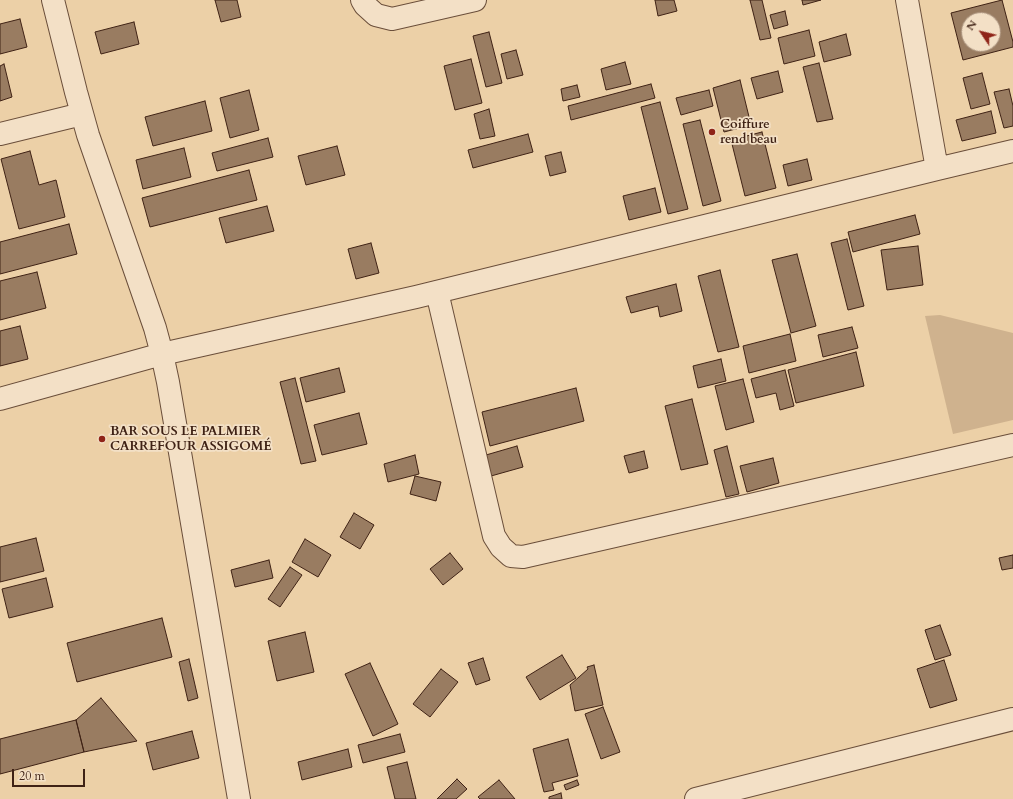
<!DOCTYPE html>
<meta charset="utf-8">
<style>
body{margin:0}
#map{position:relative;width:1013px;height:799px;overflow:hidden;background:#ecd0a7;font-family:Cardo,serif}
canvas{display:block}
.north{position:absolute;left:961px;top:12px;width:40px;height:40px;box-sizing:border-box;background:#f3e0c6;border:1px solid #ab947f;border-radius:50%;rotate:305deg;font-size:11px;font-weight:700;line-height:16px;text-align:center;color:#3f2215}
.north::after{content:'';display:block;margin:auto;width:14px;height:18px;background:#8f2418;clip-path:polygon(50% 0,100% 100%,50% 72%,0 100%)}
.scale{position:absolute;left:12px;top:769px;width:73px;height:18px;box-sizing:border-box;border:2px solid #3f2215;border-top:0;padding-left:5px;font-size:12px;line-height:14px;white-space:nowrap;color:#3f2215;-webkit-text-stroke:3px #f3e0c6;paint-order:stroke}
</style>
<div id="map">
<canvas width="1013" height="799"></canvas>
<div class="north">N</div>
<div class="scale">20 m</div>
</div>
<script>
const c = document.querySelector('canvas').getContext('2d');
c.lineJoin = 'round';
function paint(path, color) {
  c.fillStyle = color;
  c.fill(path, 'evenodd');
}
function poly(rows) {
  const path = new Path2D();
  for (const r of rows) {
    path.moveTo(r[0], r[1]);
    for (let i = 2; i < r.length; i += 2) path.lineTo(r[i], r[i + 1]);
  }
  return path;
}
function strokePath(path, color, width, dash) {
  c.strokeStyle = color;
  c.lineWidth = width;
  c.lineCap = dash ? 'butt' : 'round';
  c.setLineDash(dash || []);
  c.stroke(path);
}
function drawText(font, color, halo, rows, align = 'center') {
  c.font = font + ' Cardo,serif';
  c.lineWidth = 3.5;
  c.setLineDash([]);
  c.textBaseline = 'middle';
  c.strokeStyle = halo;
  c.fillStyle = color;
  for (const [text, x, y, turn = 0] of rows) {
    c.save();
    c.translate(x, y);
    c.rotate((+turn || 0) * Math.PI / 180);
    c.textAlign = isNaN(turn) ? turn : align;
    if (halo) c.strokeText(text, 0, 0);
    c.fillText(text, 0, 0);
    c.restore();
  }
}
paint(poly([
 [940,315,1013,333,1013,420,953,434,925,316]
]), '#cfb28e');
const building = poly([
 [215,0,237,0,241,17,221,22,215,0],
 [655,0,674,0,677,11,658,16,655,0],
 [750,0,762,0,771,38,760,40,750,0],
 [802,0,821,0,803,5,802,0],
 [1002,0,1013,42,1013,47,963,60,951,13,1002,0],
 [969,20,993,20,993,44,969,44,969,20],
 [785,11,788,25,774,29,770,15,785,11],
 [20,19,27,47,0,54,0,24,20,19],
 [134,22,139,44,101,54,95,32,134,22],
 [809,30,815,56,784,64,778,38,809,30],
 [489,32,502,83,486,87,473,36,489,32],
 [846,34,851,55,824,62,819,42,846,34],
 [516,50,523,75,507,79,501,54,516,50],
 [471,59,482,103,455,110,444,66,471,59],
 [625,62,631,84,606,90,601,69,625,62],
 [819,63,833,119,817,122,803,67,819,63],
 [4,64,12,97,0,101,0,66,4,64],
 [778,71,783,92,757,99,751,78,778,71],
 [982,73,990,104,971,109,963,78,982,73],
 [740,80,751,125,724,132,713,88,740,80],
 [651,84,655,98,571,120,568,106,651,84],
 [577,85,580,97,563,101,561,89,577,85],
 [1009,89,1013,106,1013,126,1004,128,994,92,1009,89],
 [249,90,259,130,230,138,220,98,249,90],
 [709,90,713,106,681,115,676,98,709,90],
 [205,101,212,131,153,146,145,117,205,101],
 [660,102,688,209,668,214,641,107,660,102],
 [489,109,495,136,480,139,474,114,489,109],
 [991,111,996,133,962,141,956,120,991,111],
 [700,120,721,201,703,206,683,124,700,120],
 [762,132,776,188,745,196,731,140,762,132],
 [528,134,533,152,473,168,468,150,528,134],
 [268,138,273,157,217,171,212,153,268,138],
 [337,146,345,175,306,185,298,156,337,146],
 [184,148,191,177,143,189,136,160,184,148],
 [30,151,39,185,56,180,65,217,19,229,1,159,30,151],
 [561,152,566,172,550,176,545,156,561,152],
 [807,159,812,180,788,186,783,165,807,159],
 [249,170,257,200,150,227,142,198,249,170],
 [655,188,661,212,629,220,623,196,655,188],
 [267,206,274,231,226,243,219,218,267,206],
 [915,215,920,234,853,252,848,232,915,215],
 [69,224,77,254,0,274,0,242,69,224],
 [847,239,864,306,848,310,831,243,847,239],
 [371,243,379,273,356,279,348,249,371,243],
 [918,246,923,285,887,290,881,250,918,246],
 [797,254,816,326,791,333,772,260,797,254],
 [720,270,739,347,718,352,698,276,720,270],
 [37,272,46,308,0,320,0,281,37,272],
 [676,284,682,311,660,317,658,306,631,313,626,297,676,284],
 [20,326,28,359,0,366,0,331,20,326],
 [852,327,858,348,823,357,818,335,852,327],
 [790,334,796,361,749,373,743,346,790,334],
 [856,352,864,386,796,403,788,370,856,352],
 [721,359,726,381,698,388,693,366,721,359],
 [339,368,345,392,306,402,300,378,339,368],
 [785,370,794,406,780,410,776,393,756,398,751,379,785,370],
 [295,378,316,461,301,464,280,382,295,378],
 [743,379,754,422,726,430,715,386,743,379],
 [576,388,584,421,490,446,482,412,576,388],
 [692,399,708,464,681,470,665,406,692,399],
 [359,413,367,444,322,455,314,425,359,413],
 [517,446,523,467,491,476,486,455,517,446],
 [727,446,739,494,726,497,714,450,727,446],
 [644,451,648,468,629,473,624,456,644,451],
 [415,455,419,474,388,482,384,464,415,455],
 [773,458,779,483,747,492,740,466,773,458],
 [415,476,441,482,436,501,410,494,415,476],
 [354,513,374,525,360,549,340,537,354,513],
 [36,538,44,571,0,582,0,547,36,538],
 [305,539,331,555,318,577,292,562,305,539],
 [450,553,463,569,443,585,430,569,450,553],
 [1013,555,1013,568,1002,570,999,558,1013,555],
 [269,560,273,578,235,587,231,570,269,560],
 [290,567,302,575,280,607,268,599,290,567],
 [46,578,53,607,9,618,2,589,46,578],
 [162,618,172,657,77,682,67,643,162,618],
 [940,625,951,655,935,660,925,630,940,625],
 [305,632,314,672,277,681,268,641,305,632],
 [562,655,576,678,540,700,526,677,562,655],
 [483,658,490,680,476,685,468,663,483,658],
 [189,659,198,698,188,701,179,662,189,659],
 [944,660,957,700,930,708,917,669,944,660],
 [370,663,398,724,373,736,345,674,370,663],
 [594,665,603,705,575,711,570,685,588,669,587,667,594,665],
 [441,669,458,682,430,717,413,704,441,669],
 [101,698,137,741,84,752,76,720,101,698],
 [603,707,620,752,601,759,585,714,603,707],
 [76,720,84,752,0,774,0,739,76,720],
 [192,731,199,758,153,770,146,743,192,731],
 [400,734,405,752,363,763,358,745,400,734],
 [568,739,578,776,552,783,554,790,544,792,533,749,568,739],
 [348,749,352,767,302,780,298,762,348,749],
 [407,762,416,799,395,799,387,767,407,762],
 [457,779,467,789,456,799,437,799,457,779],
 [499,780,515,799,480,799,478,797,499,780],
 [577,780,579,785,566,790,564,785,577,780],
 [561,793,562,799,549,799,549,797,561,793]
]);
paint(building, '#997c61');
strokePath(building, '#3f2215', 1);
const minor = poly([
 [53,0,76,92,88,135,155,328,162,354,168,382,239,799],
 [362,0,365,5,376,15,392,19,475,0],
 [907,0,937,169],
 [0,134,82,114],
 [437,292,494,536,501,547,511,556,523,557,1013,445],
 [0,399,162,354,416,297,937,169,1013,151],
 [696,799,1013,719]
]);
strokePath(minor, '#6a4e3a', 24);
strokePath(minor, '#f3e0c6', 22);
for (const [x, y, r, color] of [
 [712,132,4,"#8f2418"],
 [102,439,4,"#8f2418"]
]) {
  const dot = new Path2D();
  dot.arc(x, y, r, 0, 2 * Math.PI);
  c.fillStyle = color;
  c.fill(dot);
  strokePath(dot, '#f3e0c6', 1.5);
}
drawText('bold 13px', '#3f2215', '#f3e0c6', [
 ["Coiffure",720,125],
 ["rend beau",720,140],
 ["BAR SOUS LE PALMIER",110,432],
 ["CARREFOUR ASSIGOMÉ",110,447]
], 'left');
</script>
